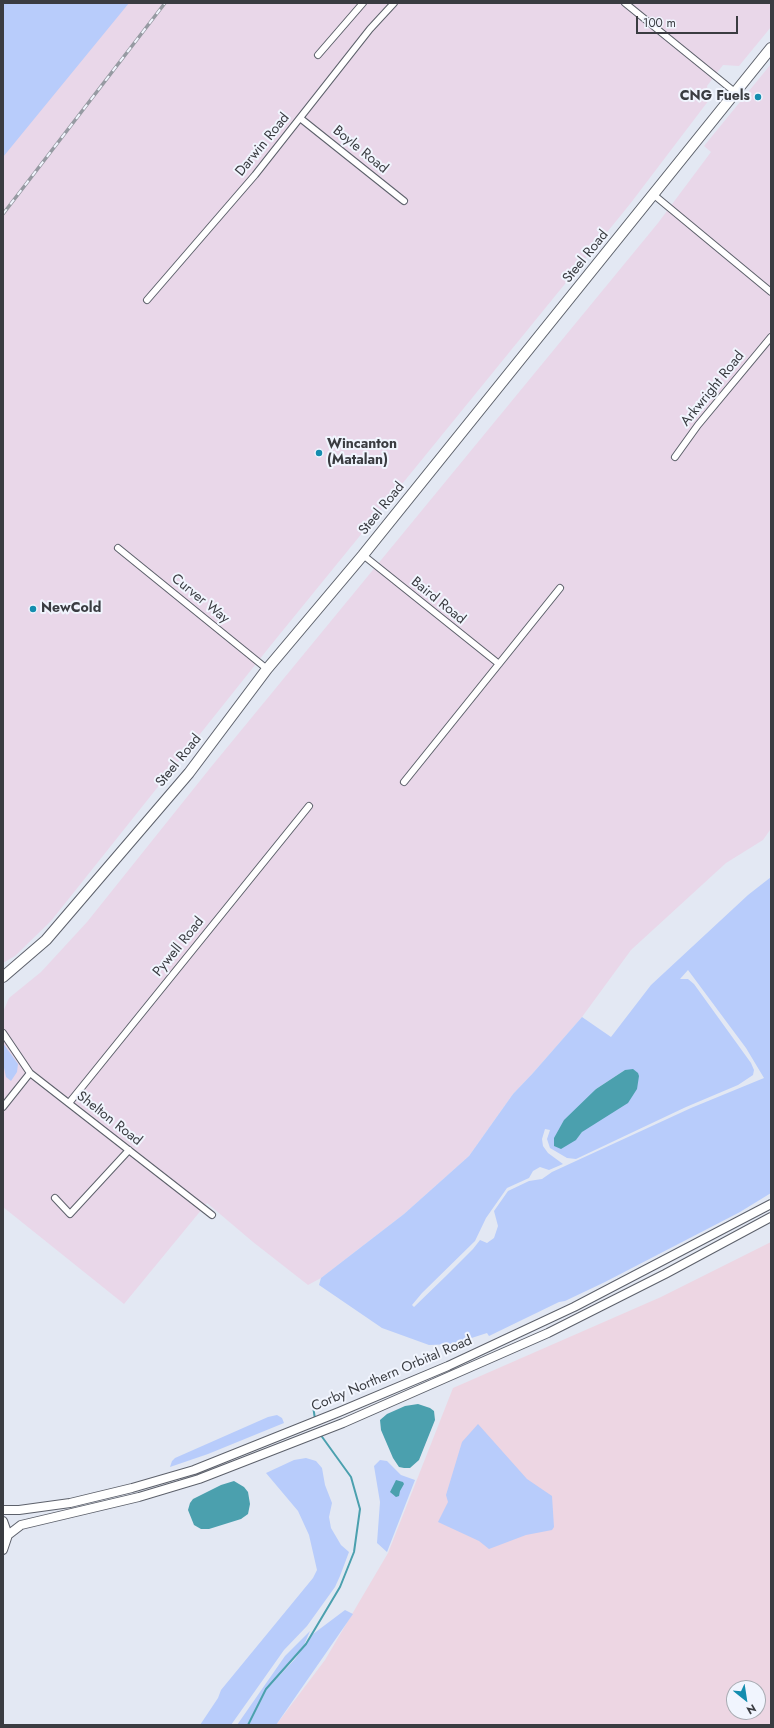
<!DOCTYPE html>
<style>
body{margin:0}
#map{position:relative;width:774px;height:1728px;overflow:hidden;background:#e3e8f3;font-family:Jost,sans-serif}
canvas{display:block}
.frame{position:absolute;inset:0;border:4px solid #3a3c41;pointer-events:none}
.north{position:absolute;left:726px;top:1680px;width:40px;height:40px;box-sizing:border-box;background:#f1f5fe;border:1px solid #a8abb2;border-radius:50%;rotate:150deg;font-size:11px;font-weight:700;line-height:16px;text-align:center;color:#3a3c41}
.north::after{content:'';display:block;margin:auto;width:14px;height:18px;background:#148daf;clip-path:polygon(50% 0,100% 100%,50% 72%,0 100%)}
.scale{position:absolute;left:636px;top:16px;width:102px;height:18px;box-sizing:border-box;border:2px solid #3a3c41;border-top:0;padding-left:5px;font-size:12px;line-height:14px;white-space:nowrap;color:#3a3c41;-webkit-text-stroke:3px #f1f5fe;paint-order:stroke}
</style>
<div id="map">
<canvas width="774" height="1728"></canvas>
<div class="frame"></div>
<div class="north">N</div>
<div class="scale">100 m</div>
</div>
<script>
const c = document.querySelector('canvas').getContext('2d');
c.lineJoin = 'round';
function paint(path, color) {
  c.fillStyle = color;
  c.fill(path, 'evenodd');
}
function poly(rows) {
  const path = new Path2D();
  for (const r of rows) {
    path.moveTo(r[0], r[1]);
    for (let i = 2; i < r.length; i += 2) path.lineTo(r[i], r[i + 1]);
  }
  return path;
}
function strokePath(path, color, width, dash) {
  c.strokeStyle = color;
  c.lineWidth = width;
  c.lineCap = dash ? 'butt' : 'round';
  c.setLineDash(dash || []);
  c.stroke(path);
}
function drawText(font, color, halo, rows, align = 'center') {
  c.font = font + ' Jost,sans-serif';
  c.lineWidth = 4;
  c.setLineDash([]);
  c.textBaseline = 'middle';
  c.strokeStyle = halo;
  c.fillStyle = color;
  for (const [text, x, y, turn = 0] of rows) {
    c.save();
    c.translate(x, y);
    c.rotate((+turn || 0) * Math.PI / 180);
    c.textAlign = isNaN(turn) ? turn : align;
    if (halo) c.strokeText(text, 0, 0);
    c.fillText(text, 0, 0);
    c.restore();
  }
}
paint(poly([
 [771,1242,771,1725,276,1725,325,1660,388,1553,453,1388,661,1297],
 [734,1688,758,1688,758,1712,734,1712]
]), '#edd6e3');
paint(poly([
 [3,3,771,3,771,27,739,66,723,65,707,86,709,100,630,204,271,645,51,921,15,956,3,963],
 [771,64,770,830,763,840,726,863,631,950,582,1017,533,1073,513,1094,469,1156,404,1214,321,1278,308,1285,253,1242,207,1203,124,1304,3,1207,3,1012,9,998,41,972,87,922,211,767,658,223,711,152,704,146]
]), '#e9d7e9');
paint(poly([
 [3,3,129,3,3,157],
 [771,877,771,1193,740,1212,605,1282,565,1301,559,1302,489,1336,487,1333,453,1344,429,1345,382,1328,319,1285,321,1278,404,1214,469,1156,513,1094,533,1073,582,1017,611,1037,651,985,748,895],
 [688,970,746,1048,764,1078,691,1108,552,1172,542,1179,529,1181,508,1191,494,1211,498,1226,494,1238,487,1243,480,1240,473,1249,446,1276,414,1307,412,1305,422,1293,475,1241,486,1218,507,1188,529,1178,533,1171,540,1167,549,1170,563,1164,548,1153,543,1146,542,1139,545,1129,550,1130,547,1139,550,1148,567,1158,576,1159,686,1107,738,1085,753,1075,754,1070,751,1063,694,984,688,979,680,979],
 [625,1070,582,1132,576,1140,591,1095,596,1089],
 [3,1043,18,1064,17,1072,11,1081,6,1077,3,1063],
 [277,1415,282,1418,284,1423,208,1454,170,1467,172,1461,175,1458,268,1417],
 [478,1424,527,1479,552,1496,554,1527,552,1530,526,1535,489,1549,479,1541,438,1522,448,1502,446,1495,462,1442],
 [306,1458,316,1461,322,1468,325,1485,332,1503,329,1517,331,1528,341,1545,349,1552,340,1576,335,1587,307,1626,284,1650,231,1725,200,1725,218,1698,221,1690,313,1578,317,1570,309,1535,298,1511,266,1473,294,1460],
 [380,1460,387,1461,401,1475,415,1480,387,1552,377,1543,380,1502,374,1466],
 [345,1610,353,1614,276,1725,249,1725,267,1689,295,1659,313,1634],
 [310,1631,304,1645,265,1691,247,1725,237,1725,285,1656]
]), '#b8ccfb');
paint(poly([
 [633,1069,638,1073,639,1076,637,1089,628,1103,582,1132,576,1140,561,1149,554,1146,554,1138,564,1120,596,1089,625,1070],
 [418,1404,430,1408,434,1411,435,1420,419,1460,410,1468,404,1468,399,1467,393,1458,381,1430,380,1420,387,1414,405,1406],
 [396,1480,403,1482,404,1484,400,1491,399,1496,396,1497,390,1492],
 [234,1481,244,1487,248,1492,250,1504,248,1514,241,1519,209,1529,201,1529,194,1525,188,1510,190,1503,193,1499,221,1485]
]), '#4ba0ae');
strokePath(poly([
 [313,1406,315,1419],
 [248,1725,266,1689,306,1644,340,1587,354,1552,360,1509,351,1477,320,1434]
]), '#4ba0ae', 2);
const minor = poly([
 [625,3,736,93],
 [318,55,363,3],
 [300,118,404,201],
 [654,195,771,292],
 [147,300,255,175,370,29,394,3],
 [675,457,698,425,771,337],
 [118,548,267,669],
 [363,555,499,664],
 [404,782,560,588],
 [3,1033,30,1073,212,1215],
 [69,1103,309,806],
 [3,1107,30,1073],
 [55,1198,70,1214,129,1150]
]);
const tertiary = poly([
 [3,1510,19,1510,70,1503,132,1488,194,1470,339,1412,448,1366,574,1307,771,1204],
 [3,1521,8,1535,3,1550],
 [8,1535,21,1525,139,1497,199,1479,343,1423,548,1333,665,1274,771,1217]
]);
const primary = poly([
 [3,977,46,940,189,773,267,669,363,555,771,48]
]);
strokePath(minor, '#5d616b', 8);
strokePath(tertiary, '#5d616b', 10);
strokePath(primary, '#5d616b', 12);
strokePath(minor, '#fff', 6);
strokePath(tertiary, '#fff', 8);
strokePath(primary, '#fff', 10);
const rail = poly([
 [3,214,165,3]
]);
strokePath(rail, '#969aa2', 3.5);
strokePath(rail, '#f1f5fe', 2, [6]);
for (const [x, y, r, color] of [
 [758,97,4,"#148daf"],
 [319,453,4,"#148daf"],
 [33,609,4,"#148daf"]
]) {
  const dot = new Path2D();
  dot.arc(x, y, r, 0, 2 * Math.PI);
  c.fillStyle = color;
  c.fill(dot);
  strokePath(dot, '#f1f5fe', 1.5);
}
drawText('bold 14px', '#3a3c41', '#f1f5fe', [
 ["CNG Fuels",750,97,"right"],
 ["Wincanton",327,445],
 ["(Matalan)",327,461],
 ["NewCold",41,609]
], 'left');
drawText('14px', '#3a3c41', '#f1f5fe', [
 ["Darwin Road",263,145,-51],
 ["Boyle Road",360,150,39],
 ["Steel Road",586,257,-51],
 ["Arkwright Road",713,389,-51],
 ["Steel Road",382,509,-51],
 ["Curver Way",200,599,39],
 ["Baird Road",438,601,39],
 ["Steel Road",179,761,-51],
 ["Pywell Road",179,947,-51],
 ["Shelton Road",109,1119,38],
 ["Corby Northern Orbital Road",392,1374,-23]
]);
</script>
